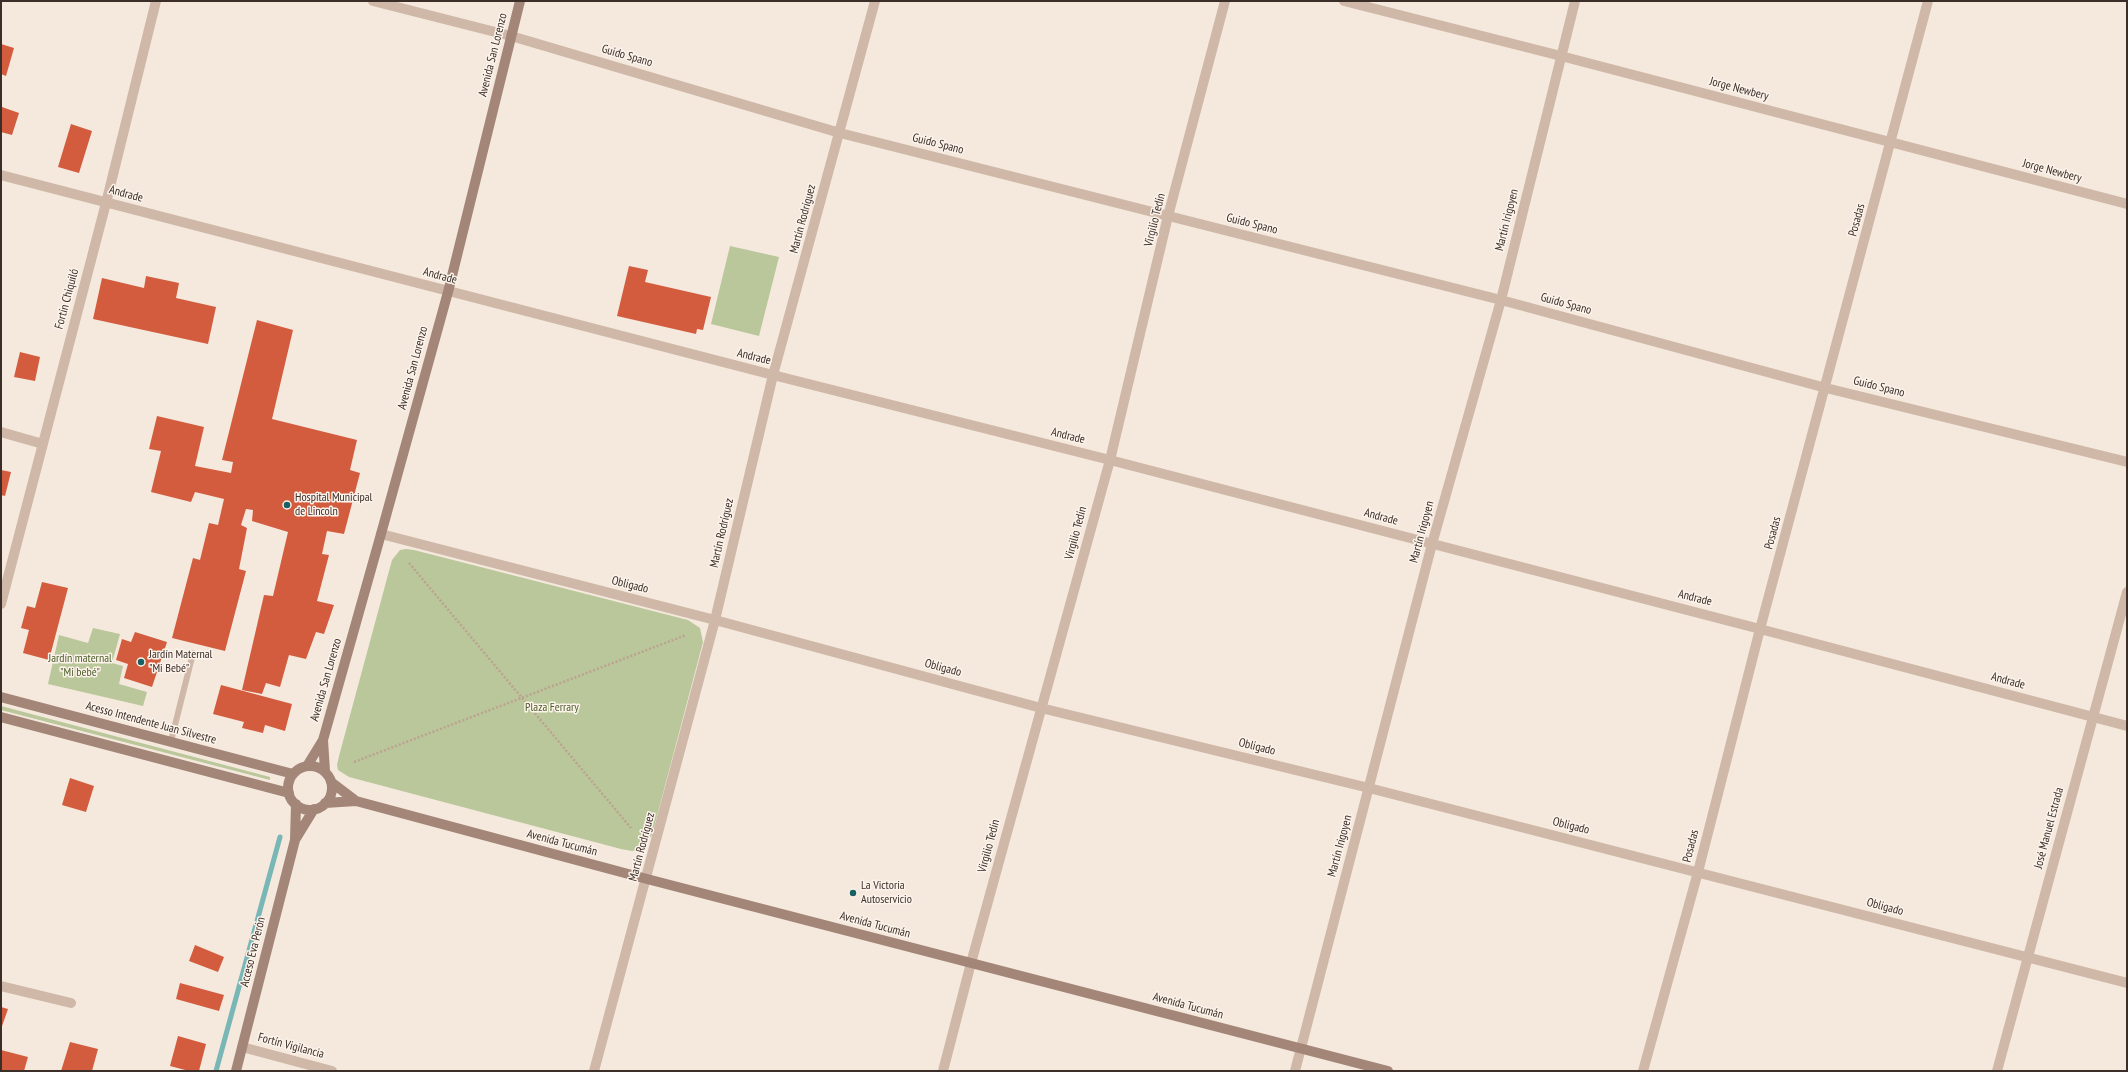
<!DOCTYPE html>
<meta charset="utf-8">
<style>
body{margin:0}
#map{position:relative;width:2128px;height:1072px;overflow:hidden;background:#f5e9de;font-family:"PT Sans Narrow",sans-serif}
canvas{display:block}
.frame{position:absolute;inset:0;border:2px solid #3b2e29;pointer-events:none}
</style>
<div id="map">
<canvas width="2128" height="1072"></canvas>
<div class="frame"></div>
</div>
<script>
const c = document.querySelector('canvas').getContext('2d');
c.lineJoin = 'round';
function paint(path, color) {
  c.fillStyle = color;
  c.fill(path, 'evenodd');
}
function poly(rows) {
  const path = new Path2D();
  for (const r of rows) {
    if (r.length === 3) {
      path.moveTo(r[0] + r[2], r[1]);
      path.arc(r[0], r[1], r[2], 0, 2 * Math.PI);
      continue;
    }
    path.moveTo(r[0], r[1]);
    for (let i = 2; i < r.length; i += 2) path.lineTo(r[i], r[i + 1]);
  }
  return path;
}
function strokePath(path, color, width, dash) {
  c.strokeStyle = color;
  c.lineWidth = width;
  c.lineCap = dash ? 'butt' : 'round';
  c.setLineDash(dash || []);
  c.stroke(path);
}
function drawText(font, color, halo, rows, align = 'center') {
  c.font = font + ' "PT Sans Narrow",sans-serif';
  c.lineWidth = 3;
  c.setLineDash([]);
  c.textBaseline = 'middle';
  c.strokeStyle = halo;
  c.fillStyle = color;
  for (const [text, x, y, turn = 0] of rows) {
    c.save();
    c.translate(x, y);
    c.rotate((+turn || 0) * Math.PI / 180);
    c.textAlign = isNaN(turn) ? turn : align;
    if (halo) c.strokeText(text, 0, 0);
    c.fillText(text, 0, 0);
    c.restore();
  }
}
paint(poly([
 [730,246,779,257,759,336,711,324],
 [406,549,414,550,688,620,700,628,703,642,652,835,640,850,632,851,621,849,349,777,338,770,337,765,339,756,392,560,400,550],
 [93,628,120,634,112,663,123,666,119,684,147,692,143,706,48,684,59,635,88,643],
 [1,706,270,777,270,780,1,710]
]), '#bac79b');
strokePath(poly([
 [216,1071,280,837]
]), '#79b6b6', 5);
paint(poly([
 [1,44,14,48,6,76,1,74],
 [2,107,19,113,12,135,1,132],
 [71,124,92,131,79,173,58,167],
 [629,266,648,270,645,282,711,297,703,330,697,329,696,334,617,316],
 [146,276,179,283,176,298,216,307,208,344,93,319,102,278,144,288],
 [257,320,293,330,272,419,357,440,350,470,360,473,344,534,327,531,322,554,329,555,317,601,334,605,324,634,316,632,306,659,289,655,280,687,266,683,262,694,242,690,264,595,273,596,288,532,252,521,253,510,246,509,241,525,247,528,239,569,246,571,225,651,172,638,193,558,200,560,209,523,218,525,224,499,195,492,191,502,151,492,161,451,149,449,157,416,204,427,195,466,231,473,233,462,222,460],
 [20,352,40,357,35,381,14,377],
 [1,470,11,472,5,496,1,495],
 [42,582,68,588,49,660,23,653,29,630,21,628,27,606,35,608],
 [135,632,167,642,152,687,124,678,128,664,116,660,122,639,131,642],
 [221,685,292,704,285,731,265,725,263,733,242,728,244,722,213,714],
 [70,778,94,786,86,812,62,805],
 [195,945,224,957,218,972,189,961],
 [180,983,224,995,219,1011,176,999],
 [1,1007,8,1009,1,1029],
 [178,1036,206,1044,199,1071,189,1071,170,1066],
 [70,1042,98,1049,92,1071,61,1071],
 [1,1050,28,1057,24,1071,1,1071]
]), '#d35c3e');
strokePath(poly([
 [409,563,631,828],
 [354,762,686,635]
]), '#bba291', 2.5, [2, 2]);
strokePath(poly([
 [171,741,193,653]
]), '#cfb8a8', 6);
strokePath(poly([
 [373,1,511,36,840,133,1501,300,1826,388,2127,462],
 [1344,1,1561,56,2127,204],
 [1,175,773,375,1110,460,1760,629,2127,726],
 [1,432,43,444],
 [381,534,715,620,1041,708,1369,788,2127,983],
 [1,604,106,203,156,1],
 [1,986,71,1003],
 [242,1047,332,1071],
 [594,1071,715,620,773,375,875,1],
 [943,1071,971,963,1110,460,1168,216,1225,1],
 [1295,1071,1432,544,1501,300,1575,1],
 [1643,1071,1698,872,1760,629,1928,1],
 [1997,1071,2127,592]
]), '#cfb8a8', 10);
strokePath(poly([
 [1,697,293,774],
 [1,717,289,793],
 [323,740,325,771],
 [307,766,323,740,381,534,448,292,520,1],
 [310,788,22],
 [331,782,356,801],
 [325,803,356,801,647,879,1388,1071],
 [295,840,314,809],
 [236,1071,295,840,296,804]
]), '#a38678', 10);
for (const [x, y, r, color] of [
 [287,505,4,"#196062"],
 [141,662,4,"#196062"],
 [853,893,4,"#196062"]
]) {
  const dot = new Path2D();
  dot.arc(x, y, r, 0, 2 * Math.PI);
  c.fillStyle = color;
  c.fill(dot);
  strokePath(dot, '#fcf3eb', 1.5);
}
drawText('12px', '#3b2e29', '#fcf3eb', [
 ["Avenida San Lorenzo",493,55,-76],
 ["Guido Spano",627,56,16],
 ["Jorge Newbery",1739,89,15],
 ["Guido Spano",938,144,14],
 ["Jorge Newbery",2052,171,15],
 ["Andrade",126,194,15],
 ["Martín Rodríguez",803,219,-75],
 ["Virgilio Tedín",1155,220,-76],
 ["Martín Irigoyen",1507,220,-76],
 ["Posadas",1857,220,-75],
 ["Guido Spano",1252,224,14],
 ["Andrade",440,276,15],
 ["Fortín Chiquiló",67,299,-75],
 ["Guido Spano",1566,304,15],
 ["Andrade",754,357,14],
 ["Avenida San Lorenzo",413,368,-75],
 ["Guido Spano",1879,387,14],
 ["Andrade",1068,436,14],
 ["Andrade",1381,517,15],
 ["Martín Irigoyen",1422,532,-75],
 ["Martín Rodríguez",722,533,-77],
 ["Virgilio Tedín",1076,533,-75],
 ["Posadas",1773,533,-75],
 ["Obligado",630,585,14],
 ["Andrade",1695,598,14],
 ["Obligado",943,668,15],
 ["Avenida San Lorenzo",326,680,-74],
 ["Andrade",2008,681,15],
 ["Acesso Intendente Juan Silvestre",151,723,15],
 ["Obligado",1257,747,14],
 ["Obligado",1571,826,14],
 ["José Manuel Estrada",2049,828,-75],
 ["Avenida Tucumán",562,843,15],
 ["Virgilio Tedín",989,846,-75],
 ["Martín Irigoyen",1340,846,-75],
 ["Posadas",1691,846,-76],
 ["Martín Rodríguez",642,847,-75],
 ["Obligado",1885,907,15],
 ["Avenida Tucumán",875,925,15],
 ["Acceso Eva Perón",253,952,-76],
 ["Avenida Tucumán",1188,1006,15],
 ["Fortín Vigilancia",291,1046,15]
]);
drawText('12px', '#3b2e29', '#fcf3eb', [
 ["Hospital Municipal",295,498],
 ["de Lincoln",295,512],
 ["Jardín Maternal",149,655],
 ["\"Mi Bebé\"",149,669],
 ["La Victoria",861,886],
 ["Autoservicio",861,900]
], 'left');
drawText('12px', '#4c5d29', '#fcf3eb', [
 ["Jardín maternal",80,659],
 ["\"Mi bebé\"",80,673],
 ["Plaza Ferrary",552,708]
]);
</script>
